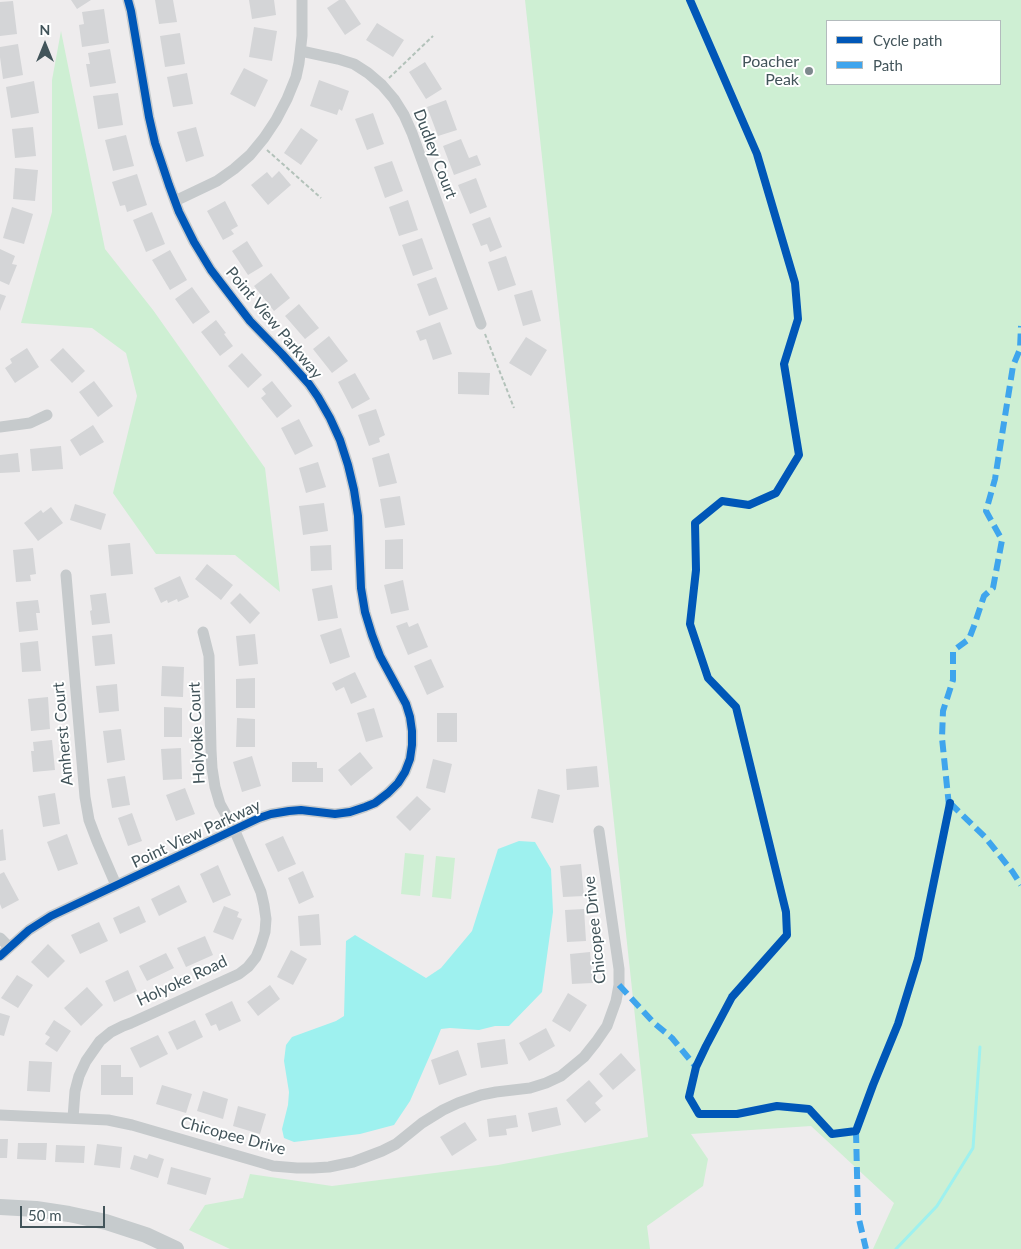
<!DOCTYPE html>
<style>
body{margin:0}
#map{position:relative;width:1021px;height:1249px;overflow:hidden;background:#eeeced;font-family:Lato,sans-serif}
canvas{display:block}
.legend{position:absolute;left:826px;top:20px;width:175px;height:65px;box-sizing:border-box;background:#fff;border:1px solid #b3bbbd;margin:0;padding:6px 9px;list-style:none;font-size:15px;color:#42545a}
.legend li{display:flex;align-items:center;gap:10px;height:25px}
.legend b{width:25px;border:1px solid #b3bbbd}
.north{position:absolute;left:20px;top:20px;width:50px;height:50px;-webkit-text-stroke:4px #fff;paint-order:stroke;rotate:0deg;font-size:14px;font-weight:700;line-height:20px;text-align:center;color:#42545a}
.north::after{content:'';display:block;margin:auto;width:18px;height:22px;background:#42545a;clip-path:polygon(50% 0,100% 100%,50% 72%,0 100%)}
.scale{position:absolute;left:20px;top:1206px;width:85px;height:22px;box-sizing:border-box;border:2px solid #42545a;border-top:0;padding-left:6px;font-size:15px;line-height:18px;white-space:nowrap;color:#42545a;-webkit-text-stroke:4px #fff;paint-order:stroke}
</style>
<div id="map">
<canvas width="1021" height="1249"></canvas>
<ul class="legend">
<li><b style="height:6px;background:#0057b8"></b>Cycle path</li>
<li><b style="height:6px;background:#3fa5ed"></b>Path</li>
</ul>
<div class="north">N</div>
<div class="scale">50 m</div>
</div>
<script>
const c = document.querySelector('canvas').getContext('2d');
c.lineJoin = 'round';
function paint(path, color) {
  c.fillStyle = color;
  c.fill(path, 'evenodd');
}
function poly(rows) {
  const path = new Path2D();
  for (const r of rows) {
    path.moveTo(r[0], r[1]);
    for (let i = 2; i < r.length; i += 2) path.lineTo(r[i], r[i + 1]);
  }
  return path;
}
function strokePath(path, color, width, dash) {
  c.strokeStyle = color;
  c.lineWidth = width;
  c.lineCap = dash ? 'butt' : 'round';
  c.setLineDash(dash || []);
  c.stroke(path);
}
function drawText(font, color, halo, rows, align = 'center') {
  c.font = font + ' Lato,sans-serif';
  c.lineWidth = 4;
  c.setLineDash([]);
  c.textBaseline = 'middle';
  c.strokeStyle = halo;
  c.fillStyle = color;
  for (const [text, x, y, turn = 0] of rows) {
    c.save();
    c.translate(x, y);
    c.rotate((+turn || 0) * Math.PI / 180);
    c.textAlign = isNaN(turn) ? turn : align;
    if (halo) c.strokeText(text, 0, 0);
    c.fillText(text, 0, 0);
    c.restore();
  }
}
paint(poly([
 [525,0,1021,0,1021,1249,873,1249,894,1203,811,1126,691,1134,708,1159,703,1186,647,1226,650,1249,230,1249,189,1230,205,1205,243,1198,250,1174,332,1186,498,1165,648,1137],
 [827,21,1000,21,1000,84,827,84],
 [61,31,105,249,153,310,265,468,280,592,235,555,156,554,113,493,137,396,126,353,92,328,21,323,52,212,52,80],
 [405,853,424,855,420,896,401,894],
 [436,856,455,858,451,899,432,897]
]), '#ceefd3');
paint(poly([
 [519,841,535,842,551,869,553,912,542,992,509,1026,495,1026,479,1030,450,1028,441,1029,434,1046,410,1101,394,1125,360,1134,294,1142,284,1138,282,1129,288,1105,289,1092,284,1061,286,1045,292,1037,336,1021,344,1016,346,941,355,935,426,978,441,968,472,931,498,849]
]), '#9ef1ef');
strokePath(poly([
 [896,1249,937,1206,973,1148,980,1047]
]), '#9ef1ef', 3);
paint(poly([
 [71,0,91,0,77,9],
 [155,0,173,0,177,22,159,24],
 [249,0,274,0,276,15,252,19],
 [339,0,345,0,361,24,345,35,327,8],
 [13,1,17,34,0,36,0,2],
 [104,9,109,43,82,47,79,25,84,24,82,12],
 [377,23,404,40,393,57,366,40],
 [254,27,277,31,272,61,249,57],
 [180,33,185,64,165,67,160,36],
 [18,44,23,75,3,79,0,57,0,47],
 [110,49,116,83,90,87,86,64,90,64,88,53],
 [425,62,442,89,426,99,409,72],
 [244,68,268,80,255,107,230,94],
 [187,73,193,104,173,107,167,77],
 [319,80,349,91,342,111,339,109,337,115,310,106],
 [34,81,39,113,11,118,6,87],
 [118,93,123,125,98,129,93,96],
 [446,100,457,130,438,136,427,107],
 [373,113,384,144,367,150,355,119],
 [33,127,36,156,15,158,12,129],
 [196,127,204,156,186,162,177,132],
 [301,128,318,140,301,165,284,153],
 [126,135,134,166,113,171,105,140],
 [461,139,469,158,477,155,481,165,454,175,443,146],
 [392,161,403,191,385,198,374,167],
 [15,168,38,170,35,201,13,199],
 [279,171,291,185,268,205,251,185,267,172,272,178],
 [137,174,147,205,127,212,125,205,120,206,112,182],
 [476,178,487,207,470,214,458,185],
 [408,200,418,230,399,236,389,207],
 [225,201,238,226,231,230,234,234,223,240,207,211],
 [12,207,33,214,24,244,3,238],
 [152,212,165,244,146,252,133,220],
 [490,217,502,247,490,252,487,244,481,246,472,224],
 [422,238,433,269,413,276,402,245],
 [247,241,263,266,248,275,232,251],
 [0,249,15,256,12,264,17,265,9,285,0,281],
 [170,250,187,280,170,290,152,260],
 [506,256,516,285,498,291,488,262],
 [271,273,290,298,274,311,254,286],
 [436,277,448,309,429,316,417,284],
 [192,287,210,312,193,324,175,299],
 [532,290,541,321,523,326,514,295],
 [0,294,6,296,0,311],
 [299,304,319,328,305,339,285,316],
 [216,320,226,333,224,334,233,346,220,356,201,332],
 [440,322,452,354,433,360,426,339,420,341,416,331],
 [329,336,348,361,332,373,313,349],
 [526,337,547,350,531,376,509,363],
 [27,348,39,367,15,383,5,368,12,363,10,359],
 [63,348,85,371,72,383,50,360],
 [242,353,262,375,248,388,228,366],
 [458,372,490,373,489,395,458,394],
 [355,373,370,399,352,409,338,382],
 [94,381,113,406,98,417,79,392],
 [272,381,292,406,277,418,261,398,266,394,262,389],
 [376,409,385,435,379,438,380,442,369,446,358,415],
 [299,419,313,446,295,455,281,428],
 [93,425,104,442,80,456,70,440],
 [61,446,63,469,32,471,30,449],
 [18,453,20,472,0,473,0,455],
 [389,453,397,483,379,487,372,458],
 [318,462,326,487,306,493,299,468],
 [400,496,405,525,385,528,380,499],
 [324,503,328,531,303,535,299,506],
 [75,504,106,514,101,530,70,520],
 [51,507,63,523,38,541,24,523,41,510,43,513],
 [403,539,403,569,385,569,385,540],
 [130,543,133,574,111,576,108,545],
 [331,545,332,570,311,571,310,546],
 [33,548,36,574,30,575,31,581,16,582,13,550],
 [207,564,233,585,221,600,195,579],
 [180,576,189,597,178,602,177,599,168,603,167,600,161,603,154,588],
 [403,580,409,610,391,614,384,585],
 [332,585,338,618,318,621,312,589],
 [106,593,110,623,92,625,90,611,92,610,90,595],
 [240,593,260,613,250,624,230,603],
 [38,600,40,613,36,613,38,630,19,632,16,602],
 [407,622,409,627,418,623,428,647,408,655,396,626],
 [341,628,350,657,330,664,320,635],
 [112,634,115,664,95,666,92,636],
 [255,634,258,664,239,666,236,636],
 [38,641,41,671,22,672,20,643],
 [431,659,444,687,427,695,414,666],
 [162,666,184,667,183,697,161,696],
 [355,672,367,697,351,704,344,687,336,691,332,683],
 [255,678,255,708,236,708,236,679],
 [117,684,119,711,99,713,96,686],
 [48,697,50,729,31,731,28,699],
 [164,707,182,708,182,737,164,737],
 [374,708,383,737,366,742,357,713],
 [437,713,457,713,457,742,437,742],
 [237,718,255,719,255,747,236,747],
 [121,729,125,760,107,763,103,731],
 [52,740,55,770,33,772,31,751,34,751,33,742],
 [181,748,182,779,163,780,161,749],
 [360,752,373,768,351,786,338,770],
 [252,756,261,786,242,792,233,762],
 [433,759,452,764,445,793,426,788],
 [292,762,317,762,317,768,323,768,323,782,292,782],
 [597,766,599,787,567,790,566,769],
 [125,776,130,805,112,808,107,779],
 [185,788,195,814,176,821,166,795],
 [538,789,560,795,553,823,531,818],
 [55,793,60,824,43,827,38,796],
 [417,796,431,809,410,831,396,817],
 [132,813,142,841,128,846,118,818],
 [3,829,6,860,0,861,0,830],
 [67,834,78,864,58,871,47,842],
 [283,836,296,864,278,872,265,844],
 [581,864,584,896,563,897,560,866],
 [218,865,231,895,213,903,200,874],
 [303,871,314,897,299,904,288,878],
 [4,872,19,900,2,909,0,904,0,874],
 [179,885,187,902,159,916,151,899],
 [139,906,146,922,120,934,113,918],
 [224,906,239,912,237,917,242,919,233,940,213,932],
 [584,909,586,941,567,942,565,910],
 [319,914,321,945,300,946,298,916],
 [99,922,108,941,80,954,71,935],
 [205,936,213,955,186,967,177,948],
 [48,944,65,961,48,978,31,962],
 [291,950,307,959,293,985,277,977],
 [590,952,593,983,572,984,570,954],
 [166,953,174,968,147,981,139,966],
 [128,970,137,991,114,1002,105,981],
 [17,975,33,985,18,1008,1,998],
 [270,985,280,999,258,1016,247,1002],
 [87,987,103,1005,81,1026,64,1008],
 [568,993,587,1005,570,1032,552,1021],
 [232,1001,241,1021,219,1031,216,1024,211,1026,205,1014],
 [0,1013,10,1016,4,1036,0,1035],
 [54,1020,71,1031,57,1052,45,1044,50,1037,45,1034],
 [195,1020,203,1037,177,1050,168,1032],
 [546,1028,555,1046,529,1061,519,1043],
 [158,1035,168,1054,140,1068,130,1048],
 [505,1039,508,1064,481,1068,477,1043],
 [458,1050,467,1075,439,1085,431,1060],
 [621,1053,636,1070,613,1090,599,1074],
 [29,1061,52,1062,50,1092,27,1091],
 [101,1065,121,1065,121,1077,133,1077,133,1095,101,1095],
 [589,1080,603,1096,595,1103,601,1110,585,1123,566,1100],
 [162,1085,192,1094,186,1113,156,1104],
 [203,1091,228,1099,223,1119,197,1111],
 [238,1106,266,1114,260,1134,233,1126],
 [557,1107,561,1125,532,1132,528,1113],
 [516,1115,518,1127,506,1129,507,1135,489,1137,487,1119],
 [465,1122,477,1140,452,1156,440,1137],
 [0,1139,8,1139,7,1158,0,1158],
 [18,1143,47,1143,46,1160,17,1159],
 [97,1144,122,1147,120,1168,94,1165],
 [56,1145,85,1146,84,1163,55,1162],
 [149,1154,164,1159,158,1178,130,1169,134,1155,147,1159],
 [171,1167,211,1178,206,1195,167,1184]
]), '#d4d5d7');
strokePath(poly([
 [389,78,433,36],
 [267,150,321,198],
 [485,334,514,408]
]), '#b3c2ba', 2, [4, 2.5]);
strokePath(poly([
 [301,51,338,59,354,64,368,73,382,85,394,99,404,115,412,133,481,324],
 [175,201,217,181,234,169,250,155,264,138,276,120,287,99,296,77,299,63,302,36,302,0],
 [0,427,30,423,47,415],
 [66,575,85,797,89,820,97,841,116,885],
 [0,938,9,947],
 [0,956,29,930,51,916,259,818,271,814,289,811,301,810,335,814,350,812,365,807,375,803,388,793,398,783,405,772,410,759,412,745,412,731,410,717,406,704,380,656,372,635,365,612,361,588,358,516,354,490,348,465,340,440,330,418,318,397,309,384,282,354,250,321,211,270,194,242,179,212,169,185,155,143,149,117,131,11,128,0],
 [0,1115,108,1120,132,1125,273,1166,297,1168,313,1168,329,1167,353,1162,382,1151,396,1144,422,1123,443,1110,458,1103,481,1095,496,1092,530,1088,546,1083,561,1076,584,1057,596,1042,607,1026,616,1001,619,985,619,969,599,831],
 [73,1118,75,1091,79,1076,86,1061,100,1041,111,1032,123,1026,131,1023,239,974,248,967,256,957,261,945,265,932,266,919,264,905,261,892,234,829,220,804,215,787,212,768,211,750,209,656,203,632]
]), '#c6cacc', 11);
strokePath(poly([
 [0,1207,36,1209,69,1214,106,1222,146,1235,176,1249]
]), '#c6cbcd', 16);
strokePath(poly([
 [950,803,985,837,1012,871,1021,885],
 [949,806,942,738,943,711,953,680,953,651,969,639,974,626,984,596,993,588,1002,540,986,511,995,479,1013,366,1020,349,1021,326],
 [619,985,654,1023,672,1038,696,1067],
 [856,1131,858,1215,866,1249]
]), '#3fa5ed', 6, [12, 6]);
strokePath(poly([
 [690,0,757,154,795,283,798,319,784,364,799,455,776,493,749,505,722,501,695,523,696,570,690,624,708,678,736,707,786,912,787,935,732,997,706,1046,696,1067,689,1097,699,1114,737,1114,777,1106,809,1109,832,1134,856,1131,873,1085,898,1024,918,959,950,803],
 [0,956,29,930,51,916,259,818,271,814,289,811,301,810,335,814,350,812,365,807,375,803,388,793,398,783,405,772,410,759,412,745,412,731,410,717,406,704,380,656,372,635,365,612,361,588,358,516,354,490,348,465,340,440,330,418,318,397,309,384,282,354,250,321,211,270,194,242,179,212,169,185,155,143,149,117,131,11,128,0]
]), '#0057b8', 8);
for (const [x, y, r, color] of [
 [809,71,5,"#7e898d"]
]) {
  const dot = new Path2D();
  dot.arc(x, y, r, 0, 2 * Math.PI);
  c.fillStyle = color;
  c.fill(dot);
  strokePath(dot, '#fff', 2);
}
drawText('16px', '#42545a', '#fff', [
 ["Poacher",799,62],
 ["Peak",799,80]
], 'right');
drawText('16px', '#42545a', '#fff', [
 ["Dudley Court",435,154,69],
 ["Point View Parkway",274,323,50],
 ["Holyoke Court",197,733,-93],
 ["Amherst Court",63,734,-95],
 ["Point View Parkway",196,834,-25],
 ["Chicopee Drive",595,930,-96],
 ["Holyoke Road",182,981,-25],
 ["Chicopee Drive",233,1136,15]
]);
</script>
